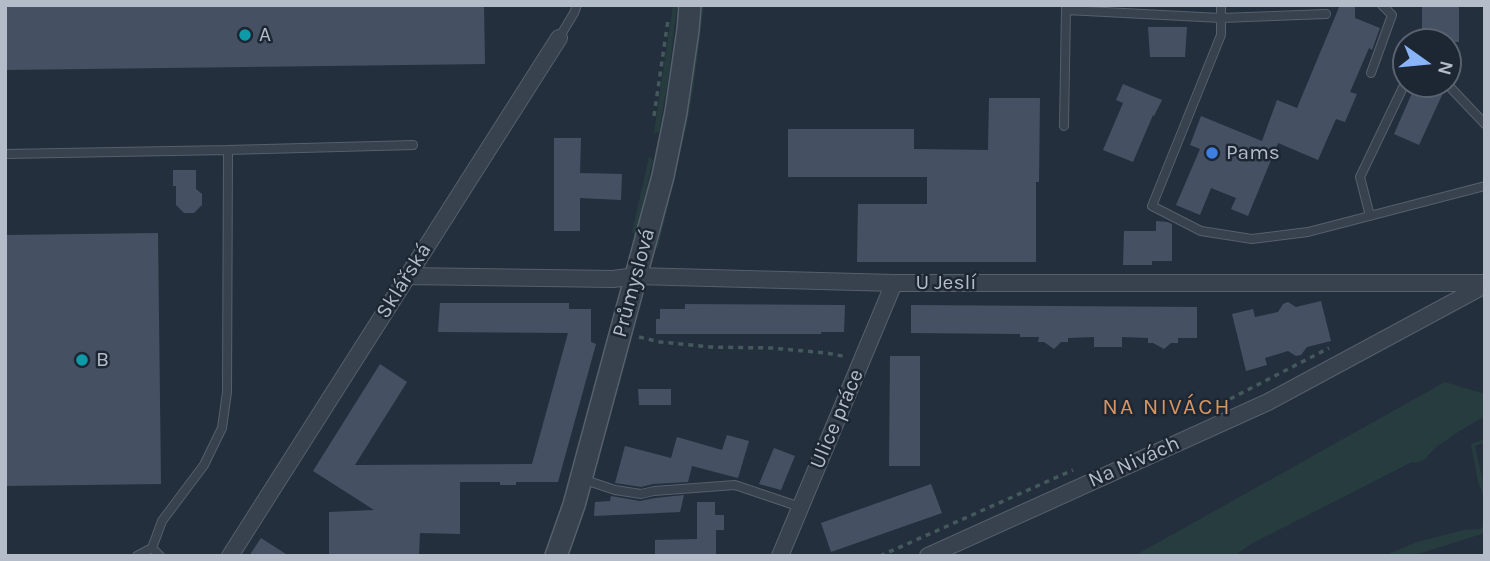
<!DOCTYPE html>
<meta charset="utf-8">
<style>
body{margin:0}
#map{position:relative;width:1490px;height:561px;overflow:hidden;background:#242f3e;font-family:Karla,sans-serif}
canvas{display:block}
.frame{position:absolute;inset:0;border:7px solid #b4bcc9;pointer-events:none}
.north{position:absolute;left:1392px;top:28px;width:70px;height:70px;box-sizing:border-box;background:#1d2633;border:2px solid #59626f;border-radius:50%;rotate:105deg;font-size:19px;font-weight:700;line-height:28px;text-align:center;color:#b4bcc9}
.north::after{content:'';display:block;margin:auto;width:24px;height:32px;background:#8ab4f8;clip-path:polygon(50% 0,100% 100%,50% 72%,0 100%)}
</style>
<div id="map">
<canvas width="1490" height="561"></canvas>
<div class="frame"></div>
<div class="north">N</div>
</div>
<script>
const c = document.querySelector('canvas').getContext('2d');
c.lineJoin = 'round';
function paint(path, color) {
  c.fillStyle = color;
  c.fill(path, 'evenodd');
}
function poly(rows) {
  const path = new Path2D();
  for (const r of rows) {
    path.moveTo(r[0], r[1]);
    for (let i = 2; i < r.length; i += 2) path.lineTo(r[i], r[i + 1]);
  }
  return path;
}
function strokePath(path, color, width, dash) {
  c.strokeStyle = color;
  c.lineWidth = width;
  c.lineCap = dash ? 'butt' : 'round';
  c.setLineDash(dash || []);
  c.stroke(path);
}
function drawText(font, color, halo, rows, align = 'center') {
  c.font = font + ' Karla,sans-serif';
  c.lineWidth = 5;
  c.setLineDash([]);
  c.textBaseline = 'middle';
  c.strokeStyle = halo;
  c.fillStyle = color;
  for (const [text, x, y, turn = 0] of rows) {
    c.save();
    c.translate(x, y);
    c.rotate((+turn || 0) * Math.PI / 180);
    c.textAlign = isNaN(turn) ? turn : align;
    if (halo) c.strokeText(text, 0, 0);
    c.fillText(text, 0, 0);
    c.restore();
  }
}
paint(poly([
 [673,5,677,5,669,74,659,132,654,133],
 [699,5,704,5,694,84,687,124,658,248,655,248,671,175],
 [649,157,653,160,636,236,632,232],
 [1445,382,1485,394,1485,416,1458,432,1435,448,1424,460,1416,463,1412,462,1251,544,1234,556,1134,556],
 [1485,439,1485,442,1475,446,1485,491,1485,500,1478,482,1471,444],
 [1485,524,1485,533,1412,556,1383,556,1417,542,1464,530,1480,529]
]), '#263c3f');
paint(poly([
 [5,5,484,5,485,64,5,70],
 [1340,5,1355,5,1355,18,1380,28,1372,50,1369,48,1350,92,1357,94,1345,122,1336,119,1318,160,1278,143,1248,216,1231,209,1236,198,1211,188,1200,215,1176,205,1200,149,1190,145,1201,116,1262,141,1277,100,1297,108],
 [1422,5,1459,5,1459,42,1427,42,1422,40],
 [1148,27,1187,27,1185,57,1150,57],
 [1123,84,1162,100,1154,116,1153,115,1133,162,1103,150,1123,103,1116,100],
 [1416,84,1422,84,1443,93,1419,145,1394,134],
 [989,98,1040,98,1039,182,1036,182,1036,262,857,262,858,204,927,204,927,177,788,177,788,129,914,129,914,149,988,150],
 [554,138,581,138,580,173,622,174,621,200,580,198,580,231,554,231],
 [173,170,196,170,196,189,202,194,202,205,194,213,184,213,176,205,176,186,173,186],
 [1156,221,1168,222,1172,224,1172,261,1152,261,1152,265,1123,265,1124,231,1156,231],
 [158,233,161,484,5,486,5,235],
 [1321,301,1331,341,1307,347,1301,355,1296,356,1288,351,1265,358,1267,365,1246,371,1232,314,1253,309,1255,317,1278,312,1283,304,1288,302,1296,307],
 [440,303,569,303,569,309,591,309,591,342,596,344,558,482,516,482,516,485,500,485,500,482,460,482,460,534,420,533,419,556,329,556,329,512,374,510,313,471,380,364,407,382,355,465,532,464,568,333,438,332],
 [685,304,845,305,844,332,821,332,821,334,656,334,656,319,660,319,660,309,685,309],
 [911,305,1197,307,1197,338,1178,338,1178,343,1171,343,1164,349,1153,343,1148,343,1148,338,1122,337,1122,347,1094,347,1094,337,1068,338,1068,342,1061,342,1054,349,1044,342,1038,342,1039,337,1020,337,1020,334,911,333],
 [890,356,920,356,920,466,889,466],
 [638,389,671,389,671,405,639,405],
 [727,435,749,441,738,478,692,466,688,482,653,484,641,487,615,483,625,446,671,458,677,437,722,450],
 [774,448,795,456,781,490,759,484],
 [931,484,942,513,831,552,821,523],
 [684,495,680,512,594,516,595,502,610,501,611,496,640,501,655,498],
 [697,502,715,502,715,515,724,515,724,530,716,530,716,556,655,556,655,540,697,539],
 [261,538,289,556,249,556]
]), '#455162');
const service = poly([
 [1221,5,1221,35,1152,206,1201,231,1252,239,1308,232,1485,186],
 [1066,10,1221,18,1326,14],
 [559,38,574,13,577,5],
 [1371,73,1392,15,1382,5],
 [1447,84,1485,124],
 [1064,126,1066,8],
 [228,150,413,145],
 [5,154,228,150,227,392,222,428,204,465,162,521,152,548,160,556],
 [1370,216,1360,177,1406,81],
 [582,479,615,490,641,494,654,491,735,485,800,507],
 [137,556,152,548]
]);
const minor = poly([
 [407,276,613,279,636,276,894,283,1485,283],
 [230,556,559,38],
 [780,556,894,283],
 [928,556,1268,402,1485,285]
]);
const tertiary = poly([
 [556,556,574,505,663,176,676,112,688,30,690,5]
]);
strokePath(service, '#565f6c', 10);
strokePath(minor, '#565f6c', 18);
strokePath(tertiary, '#565f6c', 24);
strokePath(poly([
 [654,116,668,20],
 [639,337,660,342,710,347,771,348,827,353,847,357],
 [1230,399,1329,348],
 [880,556,1073,470]
]), '#44595c', 3.5, [5, 5]);
strokePath(service, '#38414e', 8);
strokePath(minor, '#38414e', 16);
strokePath(tertiary, '#38414e', 21);
for (const [x, y, r, color] of [
 [245,35,7,"#0f9aa8"],
 [1212,153,7,"#3f7fe0"],
 [82,360,7,"#0f9aa8"]
]) {
  const dot = new Path2D();
  dot.arc(x, y, r, 0, 2 * Math.PI);
  c.fillStyle = color;
  c.fill(dot);
  strokePath(dot, '#1d2633', 2.5);
}
drawText('21px', '#b4bcc9', '#1d2633', [
 ["A",259,35],
 ["Pams",1226,153],
 ["B",96,360]
], 'left');
drawText('21px', '#b4bcc9', '#1d2633', [
 ["Sklářská",404,281,-58],
 ["Průmyslová",634,283,-75],
 ["U Jeslí",946,283],
 ["Ulice práce",837,419,-67],
 ["Na Nivách",1134,462,-24]
]);
c.letterSpacing = '2px';
drawText('23px', '#d59563', '#1d2633', [
 ["NA NIVÁCH",1167,407]
]);
c.letterSpacing = '0px';
</script>
